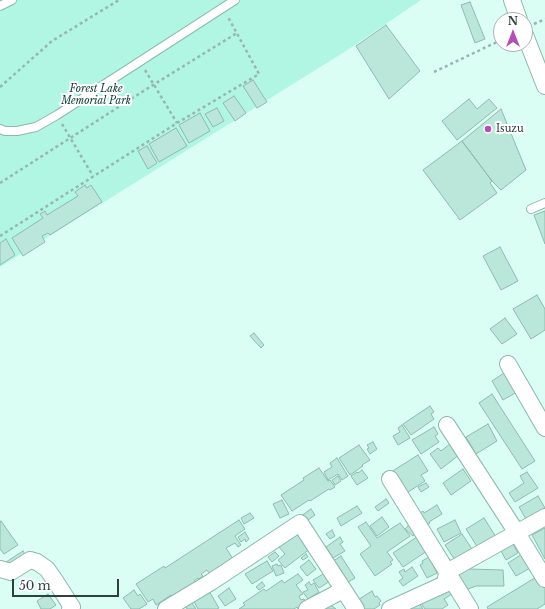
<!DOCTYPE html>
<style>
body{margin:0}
#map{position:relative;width:545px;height:609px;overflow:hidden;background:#dbfef4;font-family:"Libre Baskerville",serif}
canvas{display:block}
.north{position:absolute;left:493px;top:12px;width:40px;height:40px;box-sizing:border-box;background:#fff;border:1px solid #abb3b1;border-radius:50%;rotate:0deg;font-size:11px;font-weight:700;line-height:16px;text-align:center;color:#2e403b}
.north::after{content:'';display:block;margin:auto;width:14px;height:18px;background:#b350b6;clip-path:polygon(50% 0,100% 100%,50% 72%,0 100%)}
.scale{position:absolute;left:12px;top:579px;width:107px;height:18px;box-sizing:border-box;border:2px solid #2e403b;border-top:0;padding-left:5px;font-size:12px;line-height:14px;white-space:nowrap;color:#2e403b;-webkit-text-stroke:3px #fff;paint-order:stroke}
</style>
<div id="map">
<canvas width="545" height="609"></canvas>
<div class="north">N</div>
<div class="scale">50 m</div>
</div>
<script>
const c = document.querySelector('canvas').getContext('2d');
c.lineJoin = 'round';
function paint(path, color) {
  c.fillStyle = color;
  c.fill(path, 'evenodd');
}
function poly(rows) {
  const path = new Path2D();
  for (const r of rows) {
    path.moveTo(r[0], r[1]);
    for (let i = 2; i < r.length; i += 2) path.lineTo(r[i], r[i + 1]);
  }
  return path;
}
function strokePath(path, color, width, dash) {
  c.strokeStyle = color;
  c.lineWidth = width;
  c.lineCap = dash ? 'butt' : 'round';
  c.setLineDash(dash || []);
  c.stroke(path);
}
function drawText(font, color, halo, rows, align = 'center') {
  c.font = font + ' "Libre Baskerville",serif';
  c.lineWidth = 4;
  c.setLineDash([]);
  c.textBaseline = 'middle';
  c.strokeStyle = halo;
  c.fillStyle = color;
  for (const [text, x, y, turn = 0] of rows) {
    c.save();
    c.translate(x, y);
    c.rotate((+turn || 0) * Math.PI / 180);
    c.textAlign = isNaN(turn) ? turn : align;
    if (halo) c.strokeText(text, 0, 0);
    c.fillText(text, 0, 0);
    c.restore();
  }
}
paint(poly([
 [0,0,421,0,349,49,0,267]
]), '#b0f6e3');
const building = poly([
 [470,2,485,39,475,43,461,5,470,2],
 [386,25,420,71,389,99,356,46,386,25],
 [253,80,267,102,257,108,243,86,253,80],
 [234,96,246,113,235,121,223,103,234,96],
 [469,99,477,109,489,99,497,108,457,140,442,121,469,99],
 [217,108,224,121,213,127,205,114,217,108],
 [501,109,526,170,501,190,492,181,462,141,501,109],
 [200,113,210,131,189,143,179,125,200,113],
 [176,128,187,146,159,162,149,144,176,128],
 [462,141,492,181,490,183,497,193,460,220,423,170,462,141],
 [147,146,157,163,148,169,138,151,147,146],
 [85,185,87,188,91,185,102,202,50,235,48,233,42,236,45,242,23,256,12,238,43,218,40,214,45,211,47,215,78,196,75,192,85,185],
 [545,211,545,244,534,215,545,211],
 [6,239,15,255,0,265,0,243,6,239],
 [500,247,518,281,501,290,483,256,500,247],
 [537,295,545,309,545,330,531,339,513,309,537,295],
 [505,318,517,334,502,344,490,329,505,318],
 [254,333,264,345,261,348,250,336,254,333],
 [507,371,519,391,503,400,492,381,507,371],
 [492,394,535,461,522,469,479,403,492,394],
 [430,406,434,412,431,414,434,419,411,435,403,424,430,406],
 [488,424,497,441,476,454,466,437,488,424],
 [402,425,410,438,398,445,393,436,400,432,398,428,402,425],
 [434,427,438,434,435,436,439,442,421,454,412,440,434,427],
 [373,442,377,449,370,454,367,449,369,448,367,445,373,442],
 [450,444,459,455,441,469,430,454,438,448,441,451,450,444],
 [359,445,370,460,362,465,363,466,350,475,339,458,359,445],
 [418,455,428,471,421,475,425,481,405,494,391,472,418,455],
 [337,458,348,476,342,480,338,474,328,480,324,472,332,467,330,463,337,458],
 [319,468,328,481,330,480,335,487,330,490,329,489,310,501,309,500,292,511,281,495,304,480,303,478,319,468],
 [463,469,471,481,451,495,443,483,463,469],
 [362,470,368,478,357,485,351,476,357,472,358,473,362,470],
 [527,472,538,488,515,502,509,493,524,483,520,476,527,472],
 [338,476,341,481,335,485,332,480,338,476],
 [426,483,429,487,421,492,418,487,426,483],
 [538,496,545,508,526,519,519,507,538,496],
 [386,499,389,503,378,511,375,507,386,499],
 [282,500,289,514,280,518,273,504,282,500],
 [437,505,442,514,429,522,430,523,425,526,417,515,423,511,424,513,437,505],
 [357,506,362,513,341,526,337,518,357,506],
 [311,509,315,515,305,522,301,516,311,509],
 [250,513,254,518,244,524,241,518,250,513],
 [382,517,389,527,377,536,370,526,382,517],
 [484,518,496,537,478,548,466,529,484,518],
 [239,520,245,529,235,536,241,545,238,547,235,543,226,548,235,562,210,574,207,570,201,574,203,576,199,579,198,578,194,581,197,587,175,601,171,595,156,605,153,599,148,602,136,584,164,566,165,568,239,520],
 [455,520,461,533,444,542,437,529,455,520],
 [1,521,18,545,4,554,0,549,0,522,1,521],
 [412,521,416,532,413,536,405,529,412,521],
 [366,522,377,538,400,523,410,536,387,552,393,560,390,562,392,564,375,576,360,554,371,546,358,527,366,522],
 [545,528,545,559,532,535,545,528],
 [332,530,335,536,330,539,326,534,332,530],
 [245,532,249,539,246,542,245,539,241,542,238,537,245,532],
 [299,532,311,548,285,568,278,560,285,554,279,547,299,532],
 [462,534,474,552,457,563,445,545,462,534],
 [340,537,343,542,340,544,345,551,333,558,326,547,340,537],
 [417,537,427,551,403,567,393,553,417,537],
 [513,544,518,553,506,560,501,551,513,544],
 [23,551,28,559,11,570,6,562,23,551],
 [275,552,279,556,272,562,268,557,275,552],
 [306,554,308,557,303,560,301,558,306,554],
 [522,554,530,568,516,576,508,563,522,554],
 [341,556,355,578,343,585,330,563,341,556],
 [429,557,437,573,427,578,420,565,423,563,422,561,429,557],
 [309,560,316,569,307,576,300,567,309,560],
 [267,561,273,571,252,584,245,574,267,561],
 [277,564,278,566,281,565,284,573,276,576,272,566,277,564],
 [412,567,418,576,403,586,399,581,403,578,399,572,404,569,405,572,412,567],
 [469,569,503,570,504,586,476,586,463,591,451,572,469,569],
 [325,573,330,581,319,588,313,580,325,573],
 [298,574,303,580,296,585,303,594,299,596,301,600,304,599,307,604,300,609,298,609,297,607,294,609,239,609,245,605,243,603,264,589,266,591,282,580,284,583,298,574],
 [538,576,545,588,545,604,537,609,488,609,487,607,538,576],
 [262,582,265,586,259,590,256,587,262,582],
 [309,582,311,585,314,583,319,592,308,599,303,592,308,590,305,585,309,582],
 [447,586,452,594,444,599,448,605,442,609,425,609,419,600,447,586],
 [229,588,236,599,225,606,218,596,229,588],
 [134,590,138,596,140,594,147,604,139,609,131,609,123,598,134,590],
 [209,591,219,608,217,609,198,609,193,600,209,591],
 [372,591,375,597,377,596,381,601,379,603,380,605,374,609,361,609,356,601,372,591],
 [48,594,56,605,50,609,41,609,37,601,48,594],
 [416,598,423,609,411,609,408,604,416,598],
 [190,600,196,609,187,609,184,603,190,600],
 [329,604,336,609,325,609,329,604]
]);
paint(building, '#bbe7db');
strokePath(building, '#8fbaaf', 1);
const service = poly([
 [0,6,12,0],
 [0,129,5,131,17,131,36,127,57,115,235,0],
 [531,209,545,203]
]);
const minor = poly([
 [512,0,519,20],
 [525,35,545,86],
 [508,364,545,428],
 [447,425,517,533,545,579],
 [390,479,470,609],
 [0,569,11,572,30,560,37,562,47,569,56,582,72,607,70,609],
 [166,609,211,582,300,523,356,609],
 [307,609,343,590],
 [390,609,445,584,447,572,545,517]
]);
strokePath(service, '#8db8ac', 10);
strokePath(minor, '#8db8ac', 18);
strokePath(poly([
 [534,24,545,19],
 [145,70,177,123],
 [434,72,501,40],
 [0,87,52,41,119,0],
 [62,124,93,176],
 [0,183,153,85,237,33],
 [0,236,177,123,259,74,228,17]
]), '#99b6ad', 2.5, [3, 3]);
strokePath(service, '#fff', 8);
strokePath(minor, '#fff', 16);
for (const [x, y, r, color] of [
 [488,129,4,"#b350b6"]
]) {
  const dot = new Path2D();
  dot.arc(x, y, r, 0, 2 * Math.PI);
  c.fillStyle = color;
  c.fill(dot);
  strokePath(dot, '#fff', 1.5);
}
drawText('italic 10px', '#134037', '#fff', [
 ["Forest Lake",96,89],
 ["Memorial Park",96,101]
]);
drawText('10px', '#2e403b', '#fff', [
 ["Isuzu",496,129]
], 'left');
</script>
